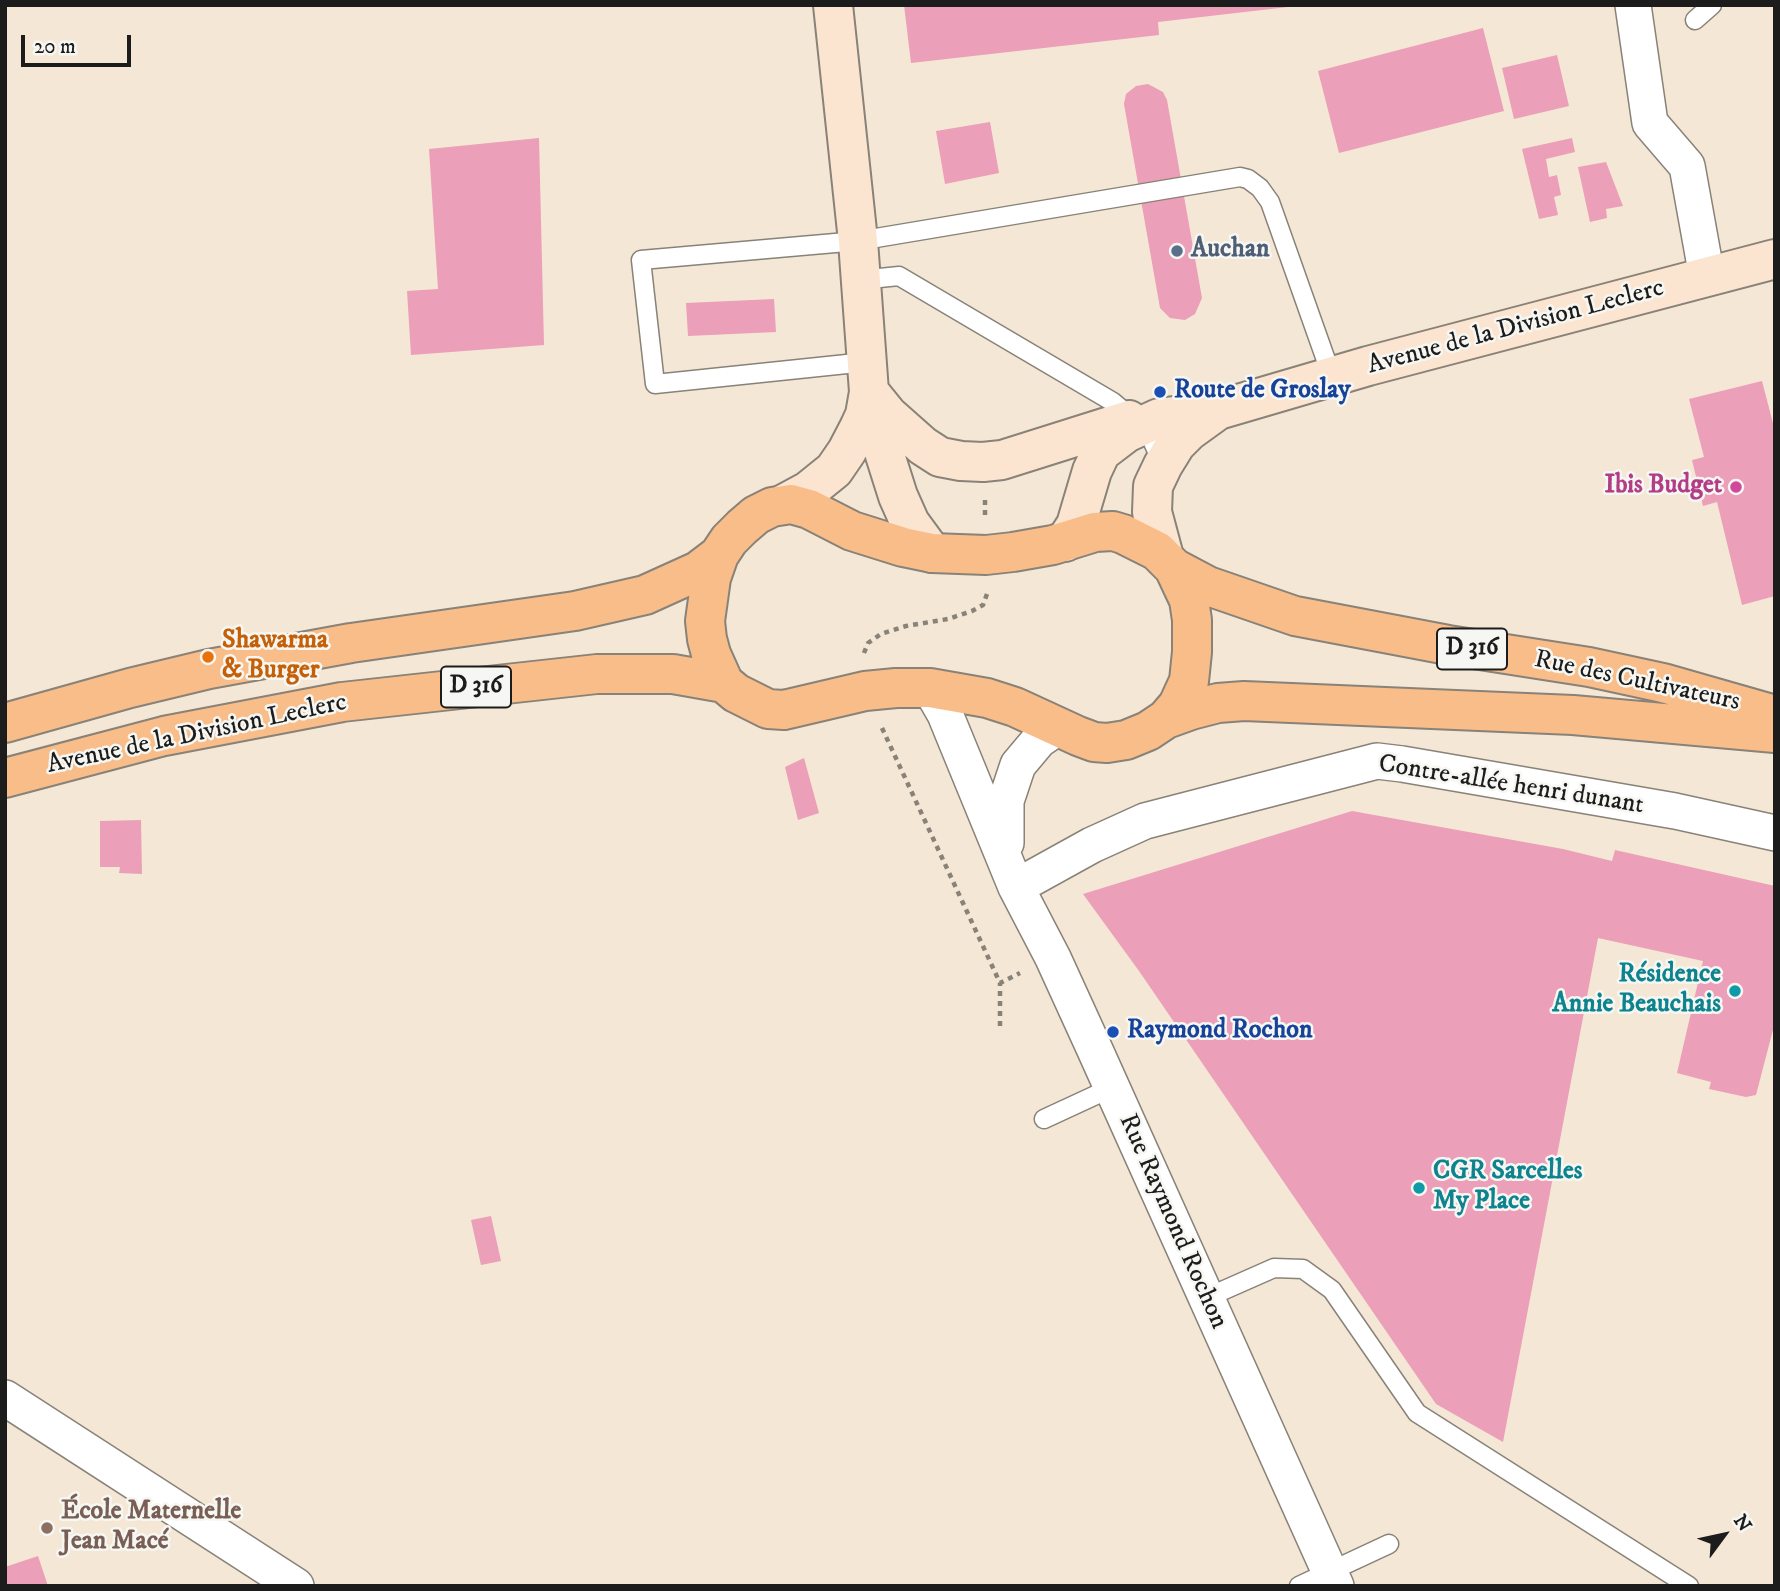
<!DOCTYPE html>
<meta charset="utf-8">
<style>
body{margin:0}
#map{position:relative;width:1780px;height:1591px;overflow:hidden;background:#f4e7d5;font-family:"IM FELL DW Pica",serif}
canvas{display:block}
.frame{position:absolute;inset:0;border:7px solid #1c1c1c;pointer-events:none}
.north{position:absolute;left:1689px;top:1500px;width:70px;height:70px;-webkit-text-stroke:5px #f6f6f2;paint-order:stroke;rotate:57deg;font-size:19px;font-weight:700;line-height:28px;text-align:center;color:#1c1c1c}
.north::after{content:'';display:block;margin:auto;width:24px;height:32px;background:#1c1c1c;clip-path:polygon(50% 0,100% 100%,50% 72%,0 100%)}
.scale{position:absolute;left:21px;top:35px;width:110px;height:32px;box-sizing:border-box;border:4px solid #1c1c1c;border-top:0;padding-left:9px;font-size:21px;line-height:24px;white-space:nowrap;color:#1c1c1c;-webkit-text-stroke:5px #f6f6f2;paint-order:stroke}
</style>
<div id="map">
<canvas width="1780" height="1591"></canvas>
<div class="frame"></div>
<div class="north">N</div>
<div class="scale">20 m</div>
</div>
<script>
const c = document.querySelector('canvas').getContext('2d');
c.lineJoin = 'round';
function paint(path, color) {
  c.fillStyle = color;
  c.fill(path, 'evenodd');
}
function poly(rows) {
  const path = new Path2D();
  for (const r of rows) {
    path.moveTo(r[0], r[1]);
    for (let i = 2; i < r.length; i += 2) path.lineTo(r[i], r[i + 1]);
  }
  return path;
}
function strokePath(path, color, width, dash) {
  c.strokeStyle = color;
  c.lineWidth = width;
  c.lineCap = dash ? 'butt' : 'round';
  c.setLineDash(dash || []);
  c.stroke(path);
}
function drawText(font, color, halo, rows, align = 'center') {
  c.font = font + ' "IM FELL DW Pica",serif';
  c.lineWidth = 5;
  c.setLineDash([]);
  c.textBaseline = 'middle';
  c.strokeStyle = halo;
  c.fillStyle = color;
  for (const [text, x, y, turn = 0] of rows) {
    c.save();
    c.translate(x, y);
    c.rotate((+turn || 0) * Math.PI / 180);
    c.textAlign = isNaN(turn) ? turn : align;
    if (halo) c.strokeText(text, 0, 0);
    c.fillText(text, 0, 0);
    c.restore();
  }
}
paint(poly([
 [904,5,1288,5,1288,7,1158,22,1159,35,911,63],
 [1483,28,1504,111,1339,153,1318,71],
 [1557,55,1569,106,1514,119,1502,68],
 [1148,84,1163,92,1167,100,1202,298,1195,314,1185,320,1170,318,1160,308,1124,104,1126,94,1136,86],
 [990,122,999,173,945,184,936,131],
 [539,138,544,345,411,355,407,291,438,289,429,149],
 [1572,138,1575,152,1546,159,1549,177,1557,175,1561,195,1554,197,1558,215,1539,219,1522,149],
 [1606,162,1623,206,1606,209,1607,218,1590,222,1578,167],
 [774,299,776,332,688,336,686,303],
 [1762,381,1775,431,1775,596,1742,605,1717,502,1703,506,1692,460,1704,457,1689,399],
 [804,758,819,813,798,820,785,767],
 [1352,811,1563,849,1612,861,1615,850,1775,886,1775,1022,1756,1095,1746,1097,1709,1089,1711,1082,1677,1073,1703,961,1598,938,1503,1442,1436,1404,1139,971,1083,894],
 [141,820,142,874,119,873,120,867,100,867,100,821],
 [491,1216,501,1261,481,1265,471,1220],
 [38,1556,48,1586,5,1586,5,1567]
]), '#ec9fb8');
const service = poly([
 [1695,20,1712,5],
 [860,280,899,276,1113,402,1141,426,1152,440,1163,465],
 [866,362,655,384,641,260,858,241,1240,177,1248,179,1260,188,1270,202,1332,377],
 [1044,1119,1111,1088],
 [1206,1298,1274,1268,1303,1269,1332,1290,1417,1413,1689,1586],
 [1299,1586,1389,1544]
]);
const minor = poly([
 [1633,5,1650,123,1687,166,1707,277],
 [930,688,945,714,1016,887,1053,958,1095,1050,1336,1586],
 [1006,843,1006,801,1018,765,1039,740,1058,727],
 [1016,887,1092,845,1145,821,1377,761,1402,764,1675,811,1775,833],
 [5,1398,296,1586]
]);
const secondary = poly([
 [833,5,858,241,869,392,879,436,898,496,910,523,932,553],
 [871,394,888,415,923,446,940,457,961,461,983,462,1002,460,1129,420],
 [782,505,808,491,834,470,847,451,859,428,865,415,869,392],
 [1065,542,1076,525,1092,471,1101,452,1126,433,1159,418,1218,410,1368,366,1775,259],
 [1164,557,1152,512,1153,486,1163,465,1176,444,1189,431,1218,410]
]);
const primary = poly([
 [1174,568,1208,586,1295,616,1448,645,1589,667,1663,683,1775,715],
 [1166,719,1178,705,1189,681,1192,652,1192,620,1189,600,1174,568,1157,551,1123,534,1113,531,1095,532,1053,545,1013,552,986,555,932,553,903,547,852,531,809,509,791,504,772,507,756,515,742,527,729,540,719,555,711,578,705,621,707,639,711,654,724,683,736,693,768,709,784,710,865,691,896,688,930,688,987,698,1015,707,1078,736,1094,742,1107,743,1126,740,1148,731,1166,719,1191,710,1218,703,1244,701,1573,715,1775,733],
 [5,723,130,688,209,669,351,643,575,611,645,595,698,571,719,555],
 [5,778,164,736,342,702,597,674,673,674,724,683]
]);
strokePath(service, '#888278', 21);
strokePath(minor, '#888278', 38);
strokePath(secondary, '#888278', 42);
strokePath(primary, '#888278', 42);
strokePath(poly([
 [985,500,985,519],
 [864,653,868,643,881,634,906,626,948,619,972,611,983,605,988,591],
 [882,728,1000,983,1020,973],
 [1000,1026,1000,983]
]), '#888278', 4.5, [5, 5]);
strokePath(service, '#fff', 18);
strokePath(minor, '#fff', 35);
strokePath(secondary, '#fce5d0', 38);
strokePath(primary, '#f8bd89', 38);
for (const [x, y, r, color] of [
 [1177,251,7,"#5c6f8a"],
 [1160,392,7,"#1a4fb4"],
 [1736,487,7,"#d1479c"],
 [208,657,7,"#e8710a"],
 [1735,991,7,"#0f9aa8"],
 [1113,1032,7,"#1a4fb4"],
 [1419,1188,7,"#0f9aa8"],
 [47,1528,7,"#8d6e63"]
]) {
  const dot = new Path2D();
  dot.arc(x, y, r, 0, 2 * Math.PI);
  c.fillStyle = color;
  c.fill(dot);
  strokePath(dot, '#f6f6f2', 2.5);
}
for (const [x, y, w] of [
 [1472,649,70],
 [476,687,70]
]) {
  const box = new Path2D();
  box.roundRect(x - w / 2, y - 20.5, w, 41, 5);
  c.fillStyle = '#f6f6f2';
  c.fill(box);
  strokePath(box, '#1c1c1c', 2);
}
drawText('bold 24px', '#1c1c1c', null, [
 ["D 316",1472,649],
 ["D 316",476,687]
]);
drawText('bold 26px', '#4e5e75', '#f6f6f2', [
 ["Auchan",1191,251]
], 'left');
drawText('26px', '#1c1c1c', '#f6f6f2', [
 ["Avenue de la Division Leclerc",1516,328,-15],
 ["Rue des Cultivateurs",1637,682,12],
 ["Avenue de la Division Leclerc",197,735,-12],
 ["Contre-allée henri dunant",1511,786,9],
 ["Rue Raymond Rochon",1172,1222,66]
]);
drawText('bold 26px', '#164399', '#f6f6f2', [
 ["Route de Groslay",1174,392],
 ["Raymond Rochon",1127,1032]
], 'left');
drawText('bold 26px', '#b23c85', '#f6f6f2', [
 ["Ibis Budget",1722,487]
], 'right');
drawText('bold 26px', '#c56008', '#f6f6f2', [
 ["Shawarma",222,642],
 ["& Burger",222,672]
], 'left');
drawText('bold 26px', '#0d838f', '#f6f6f2', [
 ["Résidence",1721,976],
 ["Annie Beauchais",1721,1006],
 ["CGR Sarcelles",1433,1173,"left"],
 ["My Place",1433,1203,"left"]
], 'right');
drawText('bold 26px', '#785e54', '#f6f6f2', [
 ["École Maternelle",61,1513],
 ["Jean Macé",61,1543]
], 'left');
</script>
